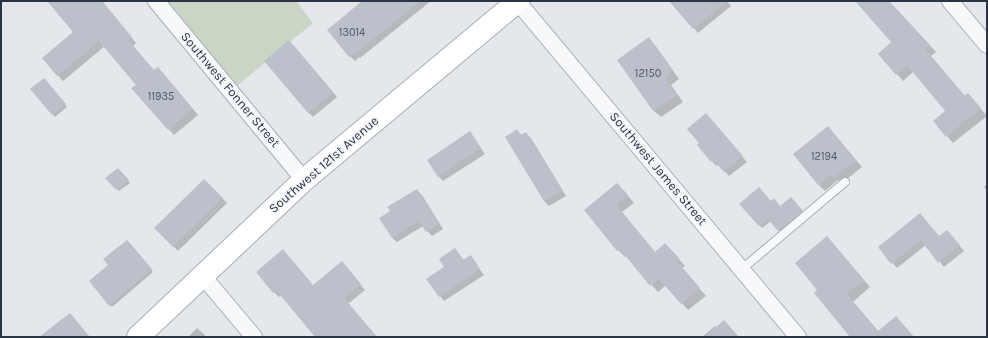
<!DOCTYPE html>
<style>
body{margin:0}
#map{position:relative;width:988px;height:338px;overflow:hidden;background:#e4e7ec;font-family:Karla,sans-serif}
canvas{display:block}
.frame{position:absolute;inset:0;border:2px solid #2b3445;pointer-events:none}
</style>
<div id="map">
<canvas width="988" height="338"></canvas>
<div class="frame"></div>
</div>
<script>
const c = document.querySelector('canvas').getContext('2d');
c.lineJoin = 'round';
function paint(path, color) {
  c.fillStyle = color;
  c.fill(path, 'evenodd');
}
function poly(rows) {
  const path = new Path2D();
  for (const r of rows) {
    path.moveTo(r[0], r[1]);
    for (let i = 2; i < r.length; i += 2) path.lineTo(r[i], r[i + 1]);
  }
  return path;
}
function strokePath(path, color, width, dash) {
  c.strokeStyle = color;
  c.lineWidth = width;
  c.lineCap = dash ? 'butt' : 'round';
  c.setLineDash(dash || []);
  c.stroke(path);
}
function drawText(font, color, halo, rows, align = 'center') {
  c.font = font + ' Karla,sans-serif';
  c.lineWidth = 3.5;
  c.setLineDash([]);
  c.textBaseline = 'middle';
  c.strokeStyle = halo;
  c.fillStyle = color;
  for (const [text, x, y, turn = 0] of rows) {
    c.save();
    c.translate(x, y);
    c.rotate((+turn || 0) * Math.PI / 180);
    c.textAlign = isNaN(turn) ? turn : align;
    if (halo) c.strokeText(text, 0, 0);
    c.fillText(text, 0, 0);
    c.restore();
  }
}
paint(poly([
 [167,1,296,1,313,23,237,86]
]), '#c9d6c5');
paint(poly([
 [48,1,102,1,136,43,133,46,154,71,163,73,198,115,174,135,133,89,137,85,105,46,63,81,43,59,75,32],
 [364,1,431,1,360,58,359,57,355,61,350,56],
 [672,1,727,1,731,6,698,33],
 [858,1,889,1,936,52,931,56,965,96,974,101,987,116,953,143,934,121,946,111,913,72,903,81,897,74,892,42],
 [649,39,655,45,679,79,671,85,683,102,661,117,654,111,618,60],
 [294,46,337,97,313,117,308,112],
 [46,81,67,107,55,117,32,89],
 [710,119,747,162,729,176,718,164,716,166,712,161],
 [517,131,522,135,526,133,531,138,566,196,549,206,544,201,506,137],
 [470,133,485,154,443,181,439,177,428,160],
 [834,134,862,167,841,184,838,180,825,191,818,184],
 [120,171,130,183,119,191,107,179],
 [204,180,227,203,178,251,155,228],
 [987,184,987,191,984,187],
 [417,190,422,195,443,229,432,236,423,226,397,242,392,238,391,211],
 [624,191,634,203,622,212,655,252,672,251,685,266,682,268,706,296,688,310,666,285,658,292,626,256,625,257,618,250,585,210],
 [793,200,804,213,781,233,771,221,762,228,741,204,771,203,781,207],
 [920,215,940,237,947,231,964,251,944,267,926,245,897,268,879,247],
 [827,237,870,287,853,302,879,332,896,317,914,337,851,337,819,290],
 [130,243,153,272,112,307,110,305,109,265],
 [455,250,464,260,470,256,484,275,444,301,440,296,446,267],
 [346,268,365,290,348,304,377,337,320,337,281,295,279,297,274,292,257,272,314,286],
 [715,326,717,328,739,337,702,337],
 [197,328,207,337,188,337]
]), '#0003');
paint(poly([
 [47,1,102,1,132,37,128,40,154,70,158,67,193,109,168,130,131,88,136,85,99,41,57,76,42,58,73,32],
 [362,1,420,1,355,54,354,53,349,57,327,30],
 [669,1,727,1,693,29],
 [855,1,889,1,930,45,925,49,964,96,968,93,981,108,946,137,933,121,945,111,907,65,896,75,878,54,891,42],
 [649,37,673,71,664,78,677,95,653,111,617,60],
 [289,40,333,92,308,113,264,61],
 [44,78,66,104,52,115,30,89],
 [706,113,743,156,724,172,713,160,711,162,697,145,699,143,687,129],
 [828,126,856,160,834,178,831,174,818,185,793,154],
 [517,129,521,135,526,132,562,191,544,201,505,137],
 [470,131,481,148,438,177,427,160],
 [118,168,129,180,116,190,105,178],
 [204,179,223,198,173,247,154,228],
 [617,183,628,195,616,205,655,252,665,243,679,258,676,260,700,288,681,304,659,279,650,286,620,249,617,251,584,210],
 [759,187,771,201,774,198,780,206,791,197,803,211,778,231,768,219,759,226,739,204],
 [417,189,439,224,426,232,419,221,392,238,379,218,390,211,387,207],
 [920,213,939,236,947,230,960,245,938,263,921,240,891,264,878,247],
 [827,236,864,280,847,294,878,331,896,316,914,337,850,337,814,293,817,290,795,263],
 [127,240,152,269,109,306,89,281,108,265,103,259],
 [455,248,463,260,471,255,480,269,439,297,426,279,444,267,439,259],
 [283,249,313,285,342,261,361,284,344,298,377,337,315,337,276,290,273,293,256,272],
 [70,313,90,337,39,337],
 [724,320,739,337,705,337]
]), '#bbc0ca');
const service = poly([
 [742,269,845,182]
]);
const minor = poly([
 [156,1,304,180],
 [517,1,798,337],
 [950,1,987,45],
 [202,275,254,337]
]);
const secondary = poly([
 [138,337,304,180,518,1]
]);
strokePath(service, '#a9aeb7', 10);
strokePath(minor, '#a9aeb7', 18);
strokePath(secondary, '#a9aeb7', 24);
strokePath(service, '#f7f8fa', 8);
strokePath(minor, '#f7f8fa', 16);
strokePath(secondary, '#fff', 22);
drawText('11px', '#4f5766', null, [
 ["13014",352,33],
 ["12150",648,74],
 ["11935",161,97],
 ["12194",824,157]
]);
drawText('13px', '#2b3445', '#f4f6f9', [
 ["Southwest Fonner Street",230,90,50],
 ["Southwest 121st Avenue",324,165,-41],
 ["Southwest James Street",658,169,50]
]);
</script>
